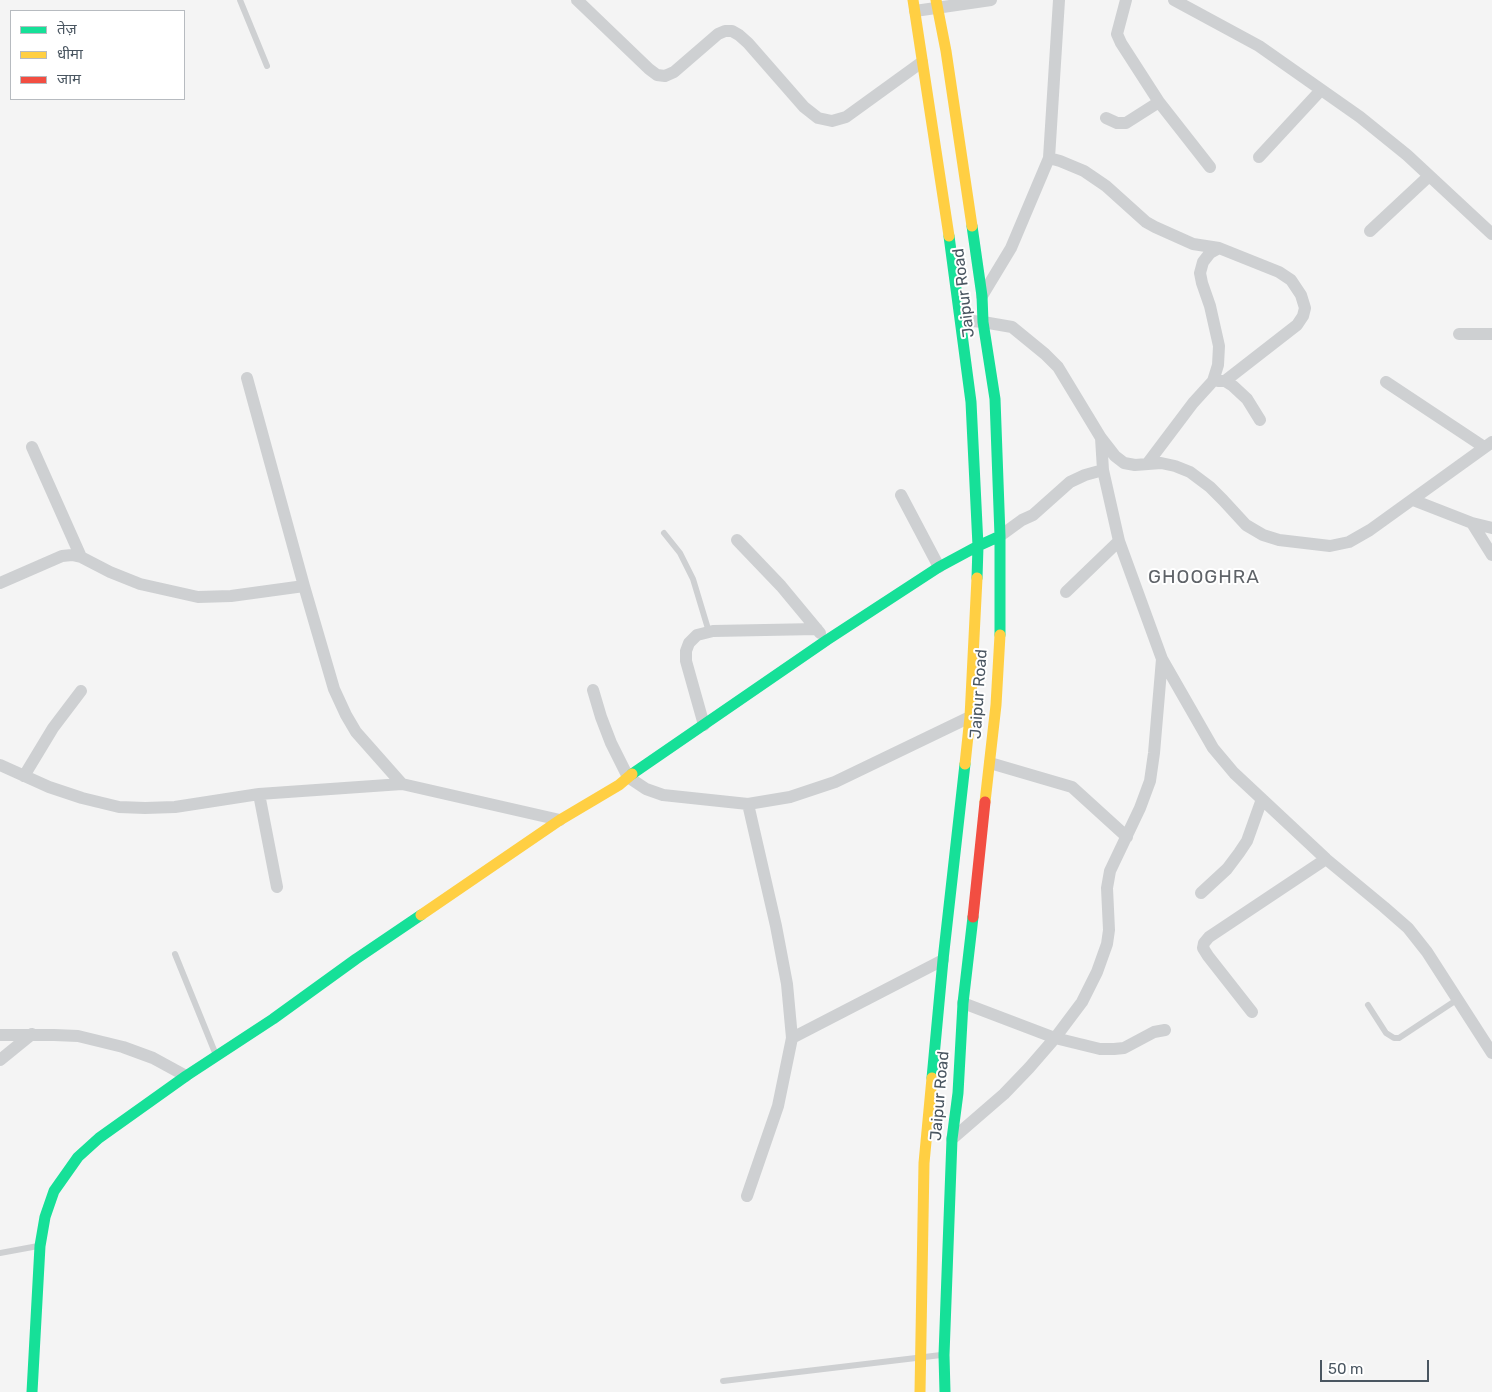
<!DOCTYPE html>
<meta charset="utf-8">
<style>
body{margin:0}
#map{position:relative;width:1492px;height:1392px;overflow:hidden;background:#f4f4f4;font-family:Rubik,"Noto Sans Devanagari",sans-serif}
canvas{display:block}
.legend{position:absolute;left:10px;top:10px;width:175px;height:90px;box-sizing:border-box;background:#fff;border:1px solid #b7bbc0;margin:0;padding:6px 9px;list-style:none;font-size:15px;color:#4a5661}
.legend li{display:flex;align-items:center;gap:10px;height:25px}
.legend b{width:25px;border:1px solid #b7bbc0}
.scale{position:absolute;left:1320px;top:1360px;width:109px;height:22px;box-sizing:border-box;border:2px solid #4a5661;border-top:0;padding-left:6px;font-size:15px;line-height:18px;white-space:nowrap;color:#4a5661;-webkit-text-stroke:4px #fff;paint-order:stroke}
</style>
<div id="map">
<canvas width="1492" height="1392"></canvas>
<ul class="legend">
<li><b style="height:6px;background:#16e098"></b>तेज़</li>
<li><b style="height:6px;background:#ffcf43"></b>धीमा</li>
<li><b style="height:6px;background:#f24e42"></b>जाम</li>
</ul>
<div class="scale">50 m</div>
</div>
<script>
const c = document.querySelector('canvas').getContext('2d');
c.lineJoin = 'round';
function poly(rows) {
  const path = new Path2D();
  for (const r of rows) {
    path.moveTo(r[0], r[1]);
    for (let i = 2; i < r.length; i += 2) path.lineTo(r[i], r[i + 1]);
  }
  return path;
}
function strokePath(path, color, width, dash) {
  c.strokeStyle = color;
  c.lineWidth = width;
  c.lineCap = dash ? 'butt' : 'round';
  c.setLineDash(dash || []);
  c.stroke(path);
}
function drawText(font, color, halo, rows, align = 'center') {
  c.font = font + ' Rubik,sans-serif';
  c.lineWidth = 4;
  c.setLineDash([]);
  c.textBaseline = 'middle';
  c.strokeStyle = halo;
  c.fillStyle = color;
  for (const [text, x, y, turn = 0] of rows) {
    c.save();
    c.translate(x, y);
    c.rotate((+turn || 0) * Math.PI / 180);
    c.textAlign = isNaN(turn) ? turn : align;
    if (halo) c.strokeText(text, 0, 0);
    c.fillText(text, 0, 0);
    c.restore();
  }
}
strokePath(poly([
 [240,0,267,66],
 [664,533,680,553,693,579,709,632],
 [175,954,216,1055],
 [1368,1005,1386,1033,1394,1038,1399,1038,1458,999],
 [0,1253,38,1246],
 [723,1381,941,1355]
]), '#ced0d2', 6);
strokePath(poly([
 [577,0,649,69,657,75,665,76,674,72,718,34,725,31,732,31,739,35,748,43,804,107,818,118,832,121,846,117,922,62],
 [1126,0,1117,34,1121,43,1159,102,1210,167],
 [1174,0,1259,46,1360,117,1407,155,1492,234],
 [915,11,991,0],
 [1106,118,1117,123,1126,123,1159,102],
 [1259,157,1321,90],
 [1049,158,1060,161,1084,171,1106,186,1146,222,1155,227,1193,244,1219,248,1279,272,1291,280,1301,295,1305,308,1303,316,1297,325,1225,381],
 [1370,231,1429,176],
 [982,296,1011,248,1049,158,1059,0],
 [961,320,983,322,1012,327,1045,354,1058,367,1101,438,1115,456,1124,463,1135,465,1161,463,1175,466,1190,472,1210,487,1223,500,1246,525,1263,535,1279,540,1330,546,1349,542,1370,530,1492,442],
 [1459,334,1492,334],
 [247,378,304,586,334,689,346,715,356,732,402,784],
 [1218,381,1225,381,1233,386,1247,399,1260,420],
 [1386,382,1484,447],
 [1101,438,1103,470,1119,541],
 [32,447,81,557],
 [1147,464,1193,403,1213,381,1218,365,1219,346,1210,306,1202,283,1200,273,1203,262,1210,253,1219,248],
 [901,495,939,567],
 [1413,500,1472,523,1492,555],
 [1472,523,1492,528],
 [1000,536,1022,520,1033,515,1070,482,1085,475,1103,470],
 [737,540,781,586,820,633],
 [0,583,62,556,72,555,81,557,110,572,140,584,198,597,231,596,304,586],
 [1066,592,1119,541,1162,659,1213,748,1234,773,1326,859,1384,907,1408,928,1427,952,1492,1053],
 [593,690,601,717,611,743,628,777,646,789,663,795,748,804,776,926,787,984,792,1038,778,1106,747,1196],
 [704,725,686,661,686,651,689,643,697,635,713,631,817,629],
 [990,763,1072,787,1127,837],
 [0,765,49,787,82,798,119,807,145,808,175,807,259,794,402,784,560,820],
 [24,776,53,728,81,691],
 [259,794,277,887],
 [748,804,790,797,835,782,970,717],
 [1201,893,1227,869,1239,853,1247,841,1262,799],
 [963,1003,1055,1038,1100,1049,1114,1049,1124,1048,1154,1032,1165,1030],
 [1252,1012,1208,956,1203,948,1204,943,1209,937,1326,859],
 [0,1035,54,1035,78,1036,123,1047,153,1058,186,1076],
 [792,1038,943,960],
 [0,1060,32,1034],
 [952,1139,1004,1094,1029,1068,1055,1038,1082,1002,1097,972,1107,944,1109,930,1107,888,1110,871,1140,808,1150,781,1154,753,1162,659]
]), '#ced0d2', 12);
strokePath(poly([
 [972,226,982,296,983,322,995,399,1000,536,1000,635],
 [949,236,971,402,978,546,977,578],
 [632,774,827,640,939,567,978,546,1000,536],
 [932,1078,943,960,965,764],
 [32,1392,40,1246,45,1217,54,1191,78,1157,99,1138,186,1076,273,1019,356,959,421,915],
 [945,1392,944,1355,952,1139,958,1093,963,1003,973,917]
]), '#16e098', 11);
strokePath(poly([
 [913,0,949,236],
 [936,0,946,51,972,226],
 [965,764,970,717,977,578],
 [985,802,996,705,1000,635],
 [421,915,560,820,619,785,632,774],
 [920,1392,924,1163,932,1078]
]), '#ffcf43', 11);
strokePath(poly([
 [973,917,985,802]
]), '#f24e42', 11);
drawText('16px', '#4a5661', '#fff', [
 ["Jaipur Road",964,293,-97],
 ["Jaipur Road",979,694,-86],
 ["Jaipur Road",940,1096,-85]
]);
c.letterSpacing = '1px';
drawText('19px', '#5f6368', '#fff', [
 ["GHOOGHRA",1204,578]
]);
c.letterSpacing = '0px';
</script>
